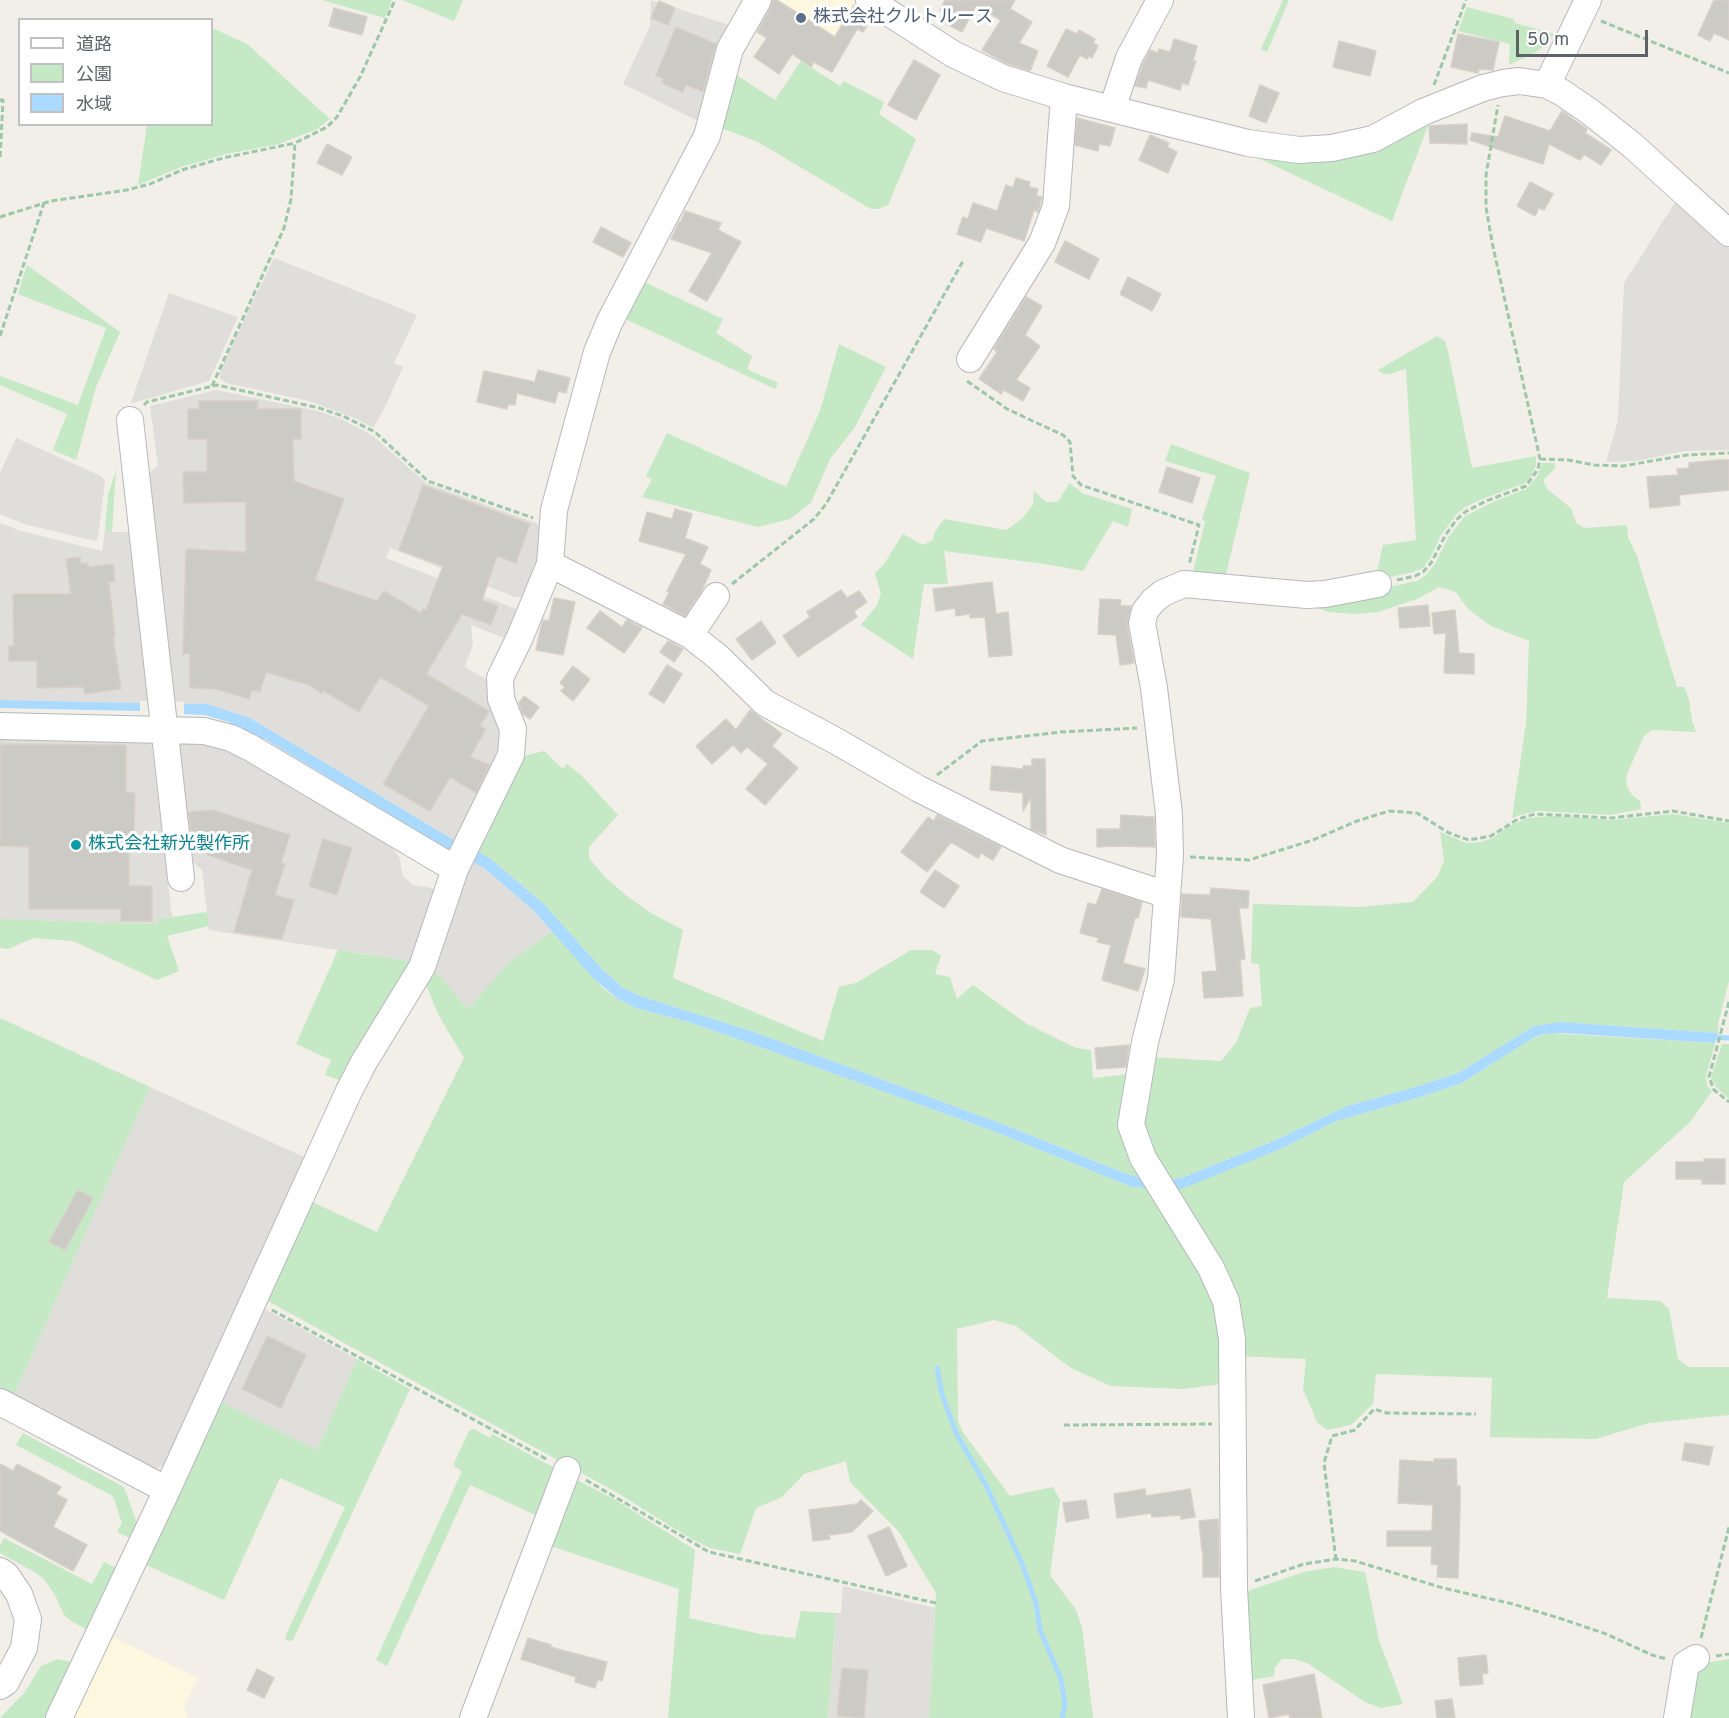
<!DOCTYPE html>
<meta charset="utf-8">
<style>
body{margin:0}
#map{position:relative;width:1729px;height:1718px;overflow:hidden;background:#f1efe8;font-family:Overpass,"Noto Sans JP",sans-serif}
canvas{display:block}
.legend{position:absolute;left:18px;top:18px;width:195px;height:108px;box-sizing:border-box;background:#fff;border:2px solid #bfc1c3;margin:0;padding:8px 10px;list-style:none;font-size:18px;color:#5f6368}
.legend li{display:flex;align-items:center;gap:12px;height:30px}
.legend b{width:30px;border:2px solid #bfc1c3}
.scale{position:absolute;left:1516px;top:30px;width:132px;height:27px;box-sizing:border-box;border:3px solid #5f6368;border-top:0;padding-left:8px;font-size:18px;line-height:21px;white-space:nowrap;color:#5f6368;-webkit-text-stroke:4px #fff;paint-order:stroke}
</style>
<div id="map">
<canvas width="1729" height="1718"></canvas>
<ul class="legend">
<li><b style="height:8px;background:#fff"></b>道路</li>
<li><b style="height:16px;background:#c5e8c5"></b>公園</li>
<li><b style="height:16px;background:#aadaff"></b>水域</li>
</ul>
<div class="scale">50 m</div>
</div>
<script>
const c = document.querySelector('canvas').getContext('2d');
c.lineJoin = 'round';
function paint(path, color) {
  c.fillStyle = color;
  c.fill(path, 'evenodd');
}
function poly(rows) {
  const path = new Path2D();
  for (const r of rows) {
    path.moveTo(r[0], r[1]);
    for (let i = 2; i < r.length; i += 2) path.lineTo(r[i], r[i + 1]);
  }
  return path;
}
function strokePath(path, color, width, dash) {
  c.strokeStyle = color;
  c.lineWidth = width;
  c.lineCap = dash ? 'butt' : 'round';
  c.setLineDash(dash || []);
  c.stroke(path);
}
function drawText(font, color, halo, rows, align = 'center') {
  c.font = font + ' Overpass,"Noto Sans JP",sans-serif';
  c.lineWidth = 6;
  c.setLineDash([]);
  c.textBaseline = 'middle';
  c.strokeStyle = halo;
  c.fillStyle = color;
  for (const [text, x, y, turn = 0] of rows) {
    c.save();
    c.translate(x, y);
    c.rotate((+turn || 0) * Math.PI / 180);
    c.textAlign = isNaN(turn) ? turn : align;
    if (halo) c.strokeText(text, 0, 0);
    c.fillText(text, 0, 0);
    c.restore();
  }
}
paint(poly([
 [766,0,852,0,855,2,812,68,750,29],
 [110,1636,198,1678,184,1706,188,1718,69,1718]
]), '#fef7e0');
paint(poly([
 [651,0,735,27,704,124,623,84,650,26],
 [1676,201,1729,248,1729,450,1685,451,1636,461,1606,462,1618,420,1624,283],
 [274,258,417,315,394,363,403,367,384,409,373,428,357,419,309,401,226,383,220,379,220,372,227,355],
 [169,293,238,317,209,381,133,403,131,402],
 [216,390,318,411,341,419,372,435,426,483,544,526,543,549,523,597,515,597,390,548,386,558,519,610,514,642,471,625,473,643,465,667,494,684,506,748,459,843,250,718,207,704,184,704,184,702,172,701,147,476,158,465,150,406],
 [16,438,101,476,105,481,98,538,95,541,24,524,0,514,0,473],
 [0,523,21,531,102,551,105,530,112,532,129,532,149,701,140,701,140,703,0,700],
 [0,734,143,737,152,746,172,917,158,919,157,924,0,919],
 [185,738,230,749,390,845,399,857,403,876,413,885,432,888,439,897,410,961,209,930,202,870,190,860,177,748],
 [469,860,484,868,534,911,552,931,508,963,468,1010,433,969],
 [150,1087,304,1157,163,1466,146,1472,12,1400],
 [261,1307,357,1359,317,1450,219,1401],
 [843,1586,935,1608,929,1718,828,1718,836,1613,841,1613]
]), '#e0deda');
paint(poly([
 [322,0,392,0,385,18],
 [402,0,463,0,454,21],
 [1283,0,1289,0,1267,52,1261,49],
 [1467,7,1513,19,1515,23,1555,34,1538,51,1509,65,1510,44,1458,31],
 [212,28,247,44,330,119,317,129,279,144,226,154,181,167,138,185,147,125,212,124],
 [801,61,840,86,844,81,884,102,879,114,916,139,888,205,878,209,871,209,758,142,718,127,732,72,775,100],
 [1430,120,1392,221,1260,159,1265,157],
 [27,265,120,332,96,387,76,460,53,450,67,414,0,385,0,376,78,405,106,328,18,294],
 [640,280,723,319,716,333,752,356,747,369,778,383,775,389,621,317],
 [1437,336,1445,341,1448,351,1472,468,1536,456,1536,465,1531,477,1525,483,1485,498,1465,507,1456,515,1441,535,1430,559,1423,568,1414,572,1375,580,1383,545,1416,540,1406,369,1390,374,1384,374,1378,370],
 [839,344,886,367,855,427,830,459,811,503,790,519,758,527,642,497,652,479,646,476,667,433,786,487,820,411],
 [1171,444,1250,473,1224,583,1192,576,1205,521,1202,519,1216,476,1165,461],
 [1542,463,1555,463,1555,469,1544,479,1544,483,1548,490,1571,508,1576,523,1584,528,1627,525,1628,537,1637,556,1677,687,1684,687,1689,699,1692,721,1696,732,1652,730,1644,736,1626,776,1627,786,1632,795,1640,801,1641,809,1610,815,1539,811,1524,814,1512,818,1526,723,1529,641,1491,626,1468,609,1456,592,1439,587,1417,599,1378,612,1355,614,1328,612,1294,599,1331,599,1417,581,1426,575,1435,564,1448,538,1465,516,1495,501,1526,489,1537,477],
 [116,470,112,532,105,530,108,495],
 [1069,483,1082,493,1132,509,1128,527,1113,521,1083,571,1045,564,944,551,948,584,924,584,913,659,861,625,877,605,881,594,875,573,884,564,903,534,923,545,933,540,935,532,944,519,1006,530,1022,519,1033,505,1034,491,1046,502,1054,502,1059,501],
 [544,751,563,769,567,764,582,776,618,815,589,847,589,858,606,878,628,897,651,913,683,930,673,978,823,1041,839,987,856,983,911,950,933,950,941,956,935,974,950,977,957,999,973,985,1027,1024,1076,1048,1091,1050,1093,1078,1130,1074,1147,1179,1127,1174,1005,1125,754,1032,640,996,623,988,601,968,544,904,491,859,474,849,520,757],
 [1673,814,1729,823,1729,981,1718,1024,1718,1033,1561,1022,1534,1026,1458,1073,1412,1088,1347,1106,1276,1140,1181,1178,1166,1181,1137,1111,1148,1057,1221,1061,1236,1043,1250,1008,1262,1006,1259,964,1251,963,1253,904,1359,907,1413,902,1437,877,1444,861,1440,832,1466,843,1481,842,1493,838,1509,826,1528,818,1550,816,1612,820],
 [207,912,209,926,167,936,179,971,157,980,73,941,34,938,8,949,0,948,0,919,157,924,158,919],
 [552,931,604,989,618,999,636,1008,688,1022,740,1040,993,1131,1132,1187,1155,1189,1219,1303,1222,1384,1184,1389,1111,1386,1071,1368,1016,1326,994,1320,957,1329,958,1421,964,1434,1010,1496,1053,1487,1060,1500,1050,1575,1076,1610,1082,1627,1093,1718,929,1718,936,1593,899,1532,850,1482,846,1461,804,1474,782,1497,756,1508,740,1554,710,1548,690,1538,616,1492,264,1299,310,1201,377,1232,464,1058,438,1014,425,982,433,969,468,1009,508,963],
 [338,950,410,961,339,1080,325,1075,331,1060,296,1044],
 [0,1018,150,1087,12,1400,0,1393],
 [1548,1033,1715,1043,1706,1077,1707,1086,1712,1091,1691,1121,1624,1182,1607,1298,1660,1301,1669,1309,1678,1359,1689,1367,1729,1367,1729,1415,1649,1423,1596,1439,1490,1437,1492,1378,1376,1374,1373,1404,1351,1425,1327,1430,1317,1422,1303,1389,1306,1359,1238,1356,1172,1191,1283,1148,1336,1121,1417,1098,1462,1083,1533,1038],
 [1722,1044,1729,1044,1729,1099,1716,1087,1711,1078],
 [357,1359,410,1389,293,1640,288,1641,285,1639,286,1635,345,1507,280,1478,224,1600,144,1564,219,1401,317,1450],
 [474,1429,490,1438,492,1434,558,1470,544,1519,470,1485,387,1666,376,1660,462,1471,455,1467,454,1463,469,1431],
 [23,1433,124,1487,137,1524,130,1538,117,1532,122,1523,113,1496,16,1445],
 [575,1479,614,1499,695,1550,689,1618,760,1634,795,1638,801,1611,836,1613,828,1718,668,1718,679,1589,542,1543],
 [4,1538,92,1584,104,1562,116,1568,86,1629,71,1621,64,1615,55,1595,44,1579,36,1573,0,1553,0,1546],
 [1333,1567,1365,1572,1379,1640,1403,1704,1381,1708,1365,1702,1309,1664,1295,1659,1282,1659,1275,1667,1274,1676,1246,1681,1241,1601,1250,1590,1304,1572],
 [58,1659,71,1662,44,1718,0,1718,25,1692,41,1666],
 [1729,1659,1729,1718,1678,1718,1693,1665]
]), '#c5e8c5');
paint(poly([
 [0,700,140,703,140,711,0,708],
 [184,704,207,704,250,718,459,843,454,852,440,845,245,727,205,715,184,714],
 [474,849,491,859,544,904,601,968,623,988,640,996,754,1032,1005,1125,1127,1174,1147,1179,1154,1189,1132,1187,993,1131,740,1040,688,1022,636,1008,618,999,593,978,534,911,484,868,469,860],
 [1561,1022,1718,1033,1715,1043,1562,1033,1543,1034,1533,1038,1462,1083,1417,1098,1336,1121,1283,1148,1184,1188,1172,1191,1166,1181,1181,1178,1276,1140,1347,1106,1412,1088,1458,1073,1534,1026]
]), '#aadaff');
strokePath(poly([
 [233,723,262,737],
 [1711,1037,1729,1038],
 [937,1368,942,1394,956,1433,987,1487,1023,1566,1036,1603,1040,1630,1061,1679,1065,1705,1062,1718]
]), '#aadaff', 5);
const building = poly([
 [773,0,777,0,835,37,854,5,871,19,863,32,857,29,832,72,814,62,811,67,792,54,779,74,754,57,767,38,757,32,771,7,773,0],
 [945,0,1015,0,1010,9,1032,22,1019,43,1038,51,1030,71,1006,63,982,50,1001,20,976,6,962,32,941,21,946,13,940,10,945,0],
 [1714,0,1729,0,1729,40,1714,33,1710,41,1698,35,1714,0],
 [659,1,675,8,668,25,651,18,659,1],
 [334,8,367,17,362,35,329,26,334,8],
 [676,27,716,44,703,92,686,85,683,92,662,83,664,79,656,75,676,27],
 [1066,29,1077,34,1079,30,1095,39,1093,43,1098,46,1092,58,1089,56,1087,59,1080,55,1068,77,1047,66,1066,29],
 [1458,34,1499,42,1493,70,1479,69,1478,73,1451,67,1458,34],
 [1174,39,1197,46,1193,61,1196,61,1188,85,1182,83,1180,90,1148,80,1146,88,1135,86,1143,64,1150,50,1158,53,1159,49,1170,52,1174,39],
 [1339,41,1376,51,1370,76,1333,67,1339,41],
 [914,60,940,75,916,120,888,105,914,60],
 [1260,85,1279,93,1266,123,1249,116,1260,85],
 [1562,111,1587,129,1585,133,1611,150,1601,165,1584,154,1580,160,1549,144,1543,164,1470,140,1472,133,1498,137,1505,116,1550,131,1562,111],
 [1077,118,1115,128,1110,146,1099,144,1098,151,1075,145,1077,118],
 [1467,124,1467,144,1430,143,1429,126,1467,124],
 [1150,135,1169,143,1167,147,1177,152,1168,173,1139,160,1150,135],
 [327,144,352,157,342,175,317,163,327,144],
 [1016,178,1030,182,1029,187,1038,189,1036,196,1042,197,1038,212,1034,210,1024,241,986,228,981,242,957,234,963,217,968,219,973,203,997,211,1006,185,1013,188,1016,178],
 [1530,182,1553,194,1544,210,1539,208,1535,216,1517,206,1530,182],
 [685,211,721,223,718,230,741,242,707,301,689,291,712,253,671,239,679,222,681,222,685,211],
 [601,227,631,243,623,257,593,242,601,227],
 [1065,241,1099,259,1089,279,1055,262,1065,241],
 [1128,277,1161,294,1152,311,1120,294,1128,277],
 [1026,297,1042,306,1025,335,1040,346,1016,380,1030,388,1023,401,1004,390,1001,394,979,379,997,352,994,349,1026,297],
 [538,370,570,378,566,393,558,391,555,403,517,393,515,405,508,404,507,409,477,402,484,371,535,382,538,370],
 [199,401,258,401,258,409,301,409,301,439,293,439,294,481,344,499,315,580,377,601,384,591,421,613,423,609,426,610,443,566,399,550,423,485,530,524,516,563,497,556,482,600,498,606,491,625,462,614,426,674,489,711,480,726,486,729,470,757,489,765,476,793,450,777,430,811,383,784,429,706,380,677,359,712,324,691,322,694,309,685,266,672,260,692,252,690,249,699,216,689,190,688,190,654,183,654,186,549,246,552,246,502,184,503,183,472,207,472,207,439,188,439,188,409,199,409,199,401],
 [1719,460,1729,460,1729,490,1679,495,1680,505,1650,508,1647,477,1678,475,1677,469,1689,468,1689,463,1719,460],
 [1167,467,1200,478,1192,503,1159,492,1167,467],
 [675,509,692,514,685,538,708,547,700,564,711,570,701,592,685,616,663,604,669,593,667,591,686,554,639,541,647,512,672,519,675,509],
 [80,557,81,564,88,563,88,567,113,564,115,582,109,582,115,637,113,637,121,689,85,694,83,687,37,688,37,661,9,661,9,646,14,646,13,594,71,594,66,559,80,557],
 [992,582,996,614,1008,612,1012,655,989,657,985,617,970,618,970,614,956,616,955,608,936,611,933,589,992,582],
 [841,590,847,598,859,591,867,602,854,611,857,617,798,657,783,636,810,617,807,612,841,590],
 [554,598,575,602,563,655,536,650,542,623,543,620,549,621,554,598],
 [1100,599,1121,600,1120,606,1131,606,1127,625,1134,663,1120,665,1116,635,1098,634,1100,599],
 [1428,605,1430,626,1400,628,1398,608,1428,605],
 [1455,610,1459,653,1474,654,1474,674,1444,673,1446,633,1434,634,1432,613,1455,610],
 [600,611,622,627,627,620,642,628,624,653,587,628,600,611],
 [761,621,776,643,752,660,736,639,761,621],
 [668,641,683,649,674,662,660,652,668,641],
 [667,665,682,674,664,703,649,694,667,665],
 [573,666,590,679,573,701,561,691,565,687,560,683,573,666],
 [524,696,539,707,530,719,523,714,519,703,524,696],
 [750,710,782,734,772,746,798,768,765,805,746,789,768,764,747,747,741,753,733,745,712,764,696,746,726,719,736,730,750,710],
 [0,744,126,745,126,792,135,793,134,833,129,833,129,886,152,886,152,921,121,921,121,909,29,909,29,847,0,846,0,744],
 [1032,759,1045,759,1046,835,1031,829,1031,797,1023,811,1023,793,990,790,992,766,1023,769,1023,766,1032,766,1032,759],
 [213,810,290,835,281,863,285,864,275,895,294,900,282,939,234,932,252,870,208,855,214,834,203,836,202,832,191,833,189,812,213,810],
 [937,815,1001,847,993,860,981,853,978,858,951,842,927,872,901,852,928,817,934,821,937,815],
 [1121,815,1154,817,1155,847,1116,846,1097,847,1097,829,1120,829,1121,815],
 [323,839,352,848,337,895,309,886,323,839],
 [935,870,959,886,944,908,920,892,935,870],
 [1211,888,1249,891,1248,908,1239,908,1245,959,1240,960,1243,996,1204,998,1202,972,1217,971,1211,919,1181,917,1182,894,1210,895,1211,888],
 [1102,889,1142,902,1138,918,1135,918,1123,963,1145,969,1138,991,1102,980,1111,945,1097,942,1099,938,1080,933,1088,903,1096,905,1102,889],
 [1129,1045,1126,1067,1097,1069,1095,1048,1129,1045],
 [1704,1159,1725,1159,1725,1184,1702,1184,1702,1179,1676,1179,1676,1162,1704,1162,1704,1159],
 [78,1190,93,1198,65,1250,49,1242,78,1190],
 [267,1336,306,1355,281,1408,242,1389,267,1336],
 [1685,1443,1713,1447,1709,1465,1682,1460,1685,1443],
 [1434,1459,1456,1459,1457,1486,1460,1486,1460,1506,1458,1578,1437,1577,1438,1565,1431,1564,1432,1546,1387,1546,1387,1531,1432,1531,1433,1505,1398,1503,1400,1460,1434,1462,1434,1459],
 [0,1464,13,1471,17,1464,61,1487,56,1494,67,1500,53,1527,87,1545,73,1571,0,1531,0,1464],
 [1145,1489,1146,1496,1190,1489,1195,1517,1181,1519,1181,1515,1152,1517,1151,1513,1117,1518,1114,1494,1145,1489],
 [861,1500,873,1511,852,1532,829,1535,830,1539,813,1541,809,1510,857,1504,861,1500],
 [1086,1500,1089,1518,1066,1522,1063,1503,1086,1500],
 [1218,1519,1219,1577,1203,1577,1203,1551,1202,1551,1199,1521,1218,1519],
 [889,1527,907,1566,886,1576,868,1536,889,1527],
 [528,1638,551,1645,550,1647,607,1662,602,1681,598,1679,595,1688,575,1682,576,1677,521,1659,528,1638],
 [1486,1655,1488,1673,1482,1674,1483,1684,1460,1686,1458,1658,1486,1655],
 [842,1668,868,1670,864,1718,837,1716,842,1668],
 [257,1669,274,1678,264,1698,247,1690,257,1669],
 [1314,1674,1322,1718,1290,1718,1289,1714,1269,1718,1263,1685,1314,1674],
 [1452,1699,1455,1718,1437,1718,1435,1701,1452,1699]
]);
paint(building, '#cccac5');
strokePath(building, '#d6d1c6', 1.5);
const minor = poly([
 [869,0,953,54,1003,78,1064,97,1248,143,1299,150,1332,148,1373,139,1423,112,1483,88,1503,83,1519,81,1547,85],
 [1588,0,1547,85,1561,92,1589,111,1632,145,1729,233],
 [1112,109,1129,58,1160,0],
 [970,359,1042,243,1056,206,1064,97],
 [130,420,181,878],
 [550,564,690,635,718,657,765,703,836,741,919,789,1060,860,1167,895],
 [690,635,716,596],
 [0,726,204,731,231,738,251,748,455,869],
 [0,1402,167,1490],
 [0,1571,6,1575,19,1594,28,1619,24,1648,6,1682,0,1686],
 [59,1718,167,1490,349,1091,364,1062,422,967,455,869,511,755,513,729,501,699,500,678,520,637,550,564,554,510,597,352,610,321,707,136,730,49,758,0],
 [473,1718,567,1470],
 [1241,1718,1234,1588,1232,1339,1226,1301,1211,1268,1143,1158,1131,1125,1145,1042,1161,979,1170,856,1169,814,1154,688,1142,623,1145,611,1153,601,1163,593,1184,584,1307,595,1325,594,1378,584],
 [1677,1718,1686,1664,1696,1658]
]);
strokePath(minor, '#b5b8bc', 28);
strokePath(poly([
 [1601,21,1729,73],
 [1434,85,1466,0],
 [0,100,3,100,0,159],
 [0,217,51,201,127,190,150,184,182,170,223,158,295,143],
 [0,336,44,203],
 [967,381,1007,409,1063,435,1070,442,1073,476,1081,485,1199,525,1189,565],
 [212,386,284,228,291,199,295,143,327,127,337,117,360,77,395,0],
 [144,405,147,402,217,385,319,408,343,416,375,432,428,481,533,518],
 [1540,459,1568,460,1594,465,1623,466,1687,455,1729,453],
 [1397,580,1415,576,1423,572,1431,563,1445,536,1456,520,1465,512,1486,501,1526,486,1538,469,1540,459,1492,242,1486,207,1486,175,1498,105],
 [732,584,814,519,826,504,963,261],
 [937,775,982,741,1061,732,1137,728],
 [1190,857,1249,860,1313,840,1357,821,1389,811,1417,813,1449,833,1469,840,1491,836,1518,819,1535,814,1612,818,1673,811,1729,821],
 [1729,1002,1709,1077,1714,1090,1729,1102],
 [272,1310,548,1460],
 [1064,1425,1212,1424],
 [586,1480,709,1552,936,1603],
 [1336,1560,1324,1463,1332,1436,1355,1430,1374,1409,1387,1413,1476,1414],
 [1255,1581,1304,1564,1337,1559,1355,1561,1443,1588,1513,1604,1562,1619,1606,1634,1652,1655,1667,1659],
 [1701,1638,1729,1527],
 [1716,1656,1729,1654]
]), '#9cc7a9', 3, [6, 3]);
strokePath(minor, '#fff', 26);
for (const [x, y, r, color] of [
 [801,18,6,"#5c6f8a"],
 [76,845,6,"#0f9aa8"]
]) {
  const dot = new Path2D();
  dot.arc(x, y, r, 0, 2 * Math.PI);
  c.fillStyle = color;
  c.fill(dot);
  strokePath(dot, '#fff', 2);
}
drawText('18px', '#4e5e75', '#fff', [
 ["株式会社クルトルース",813,18]
], 'left');
drawText('18px', '#0d838f', '#fff', [
 ["株式会社新光製作所",88,845]
], 'left');
</script>
